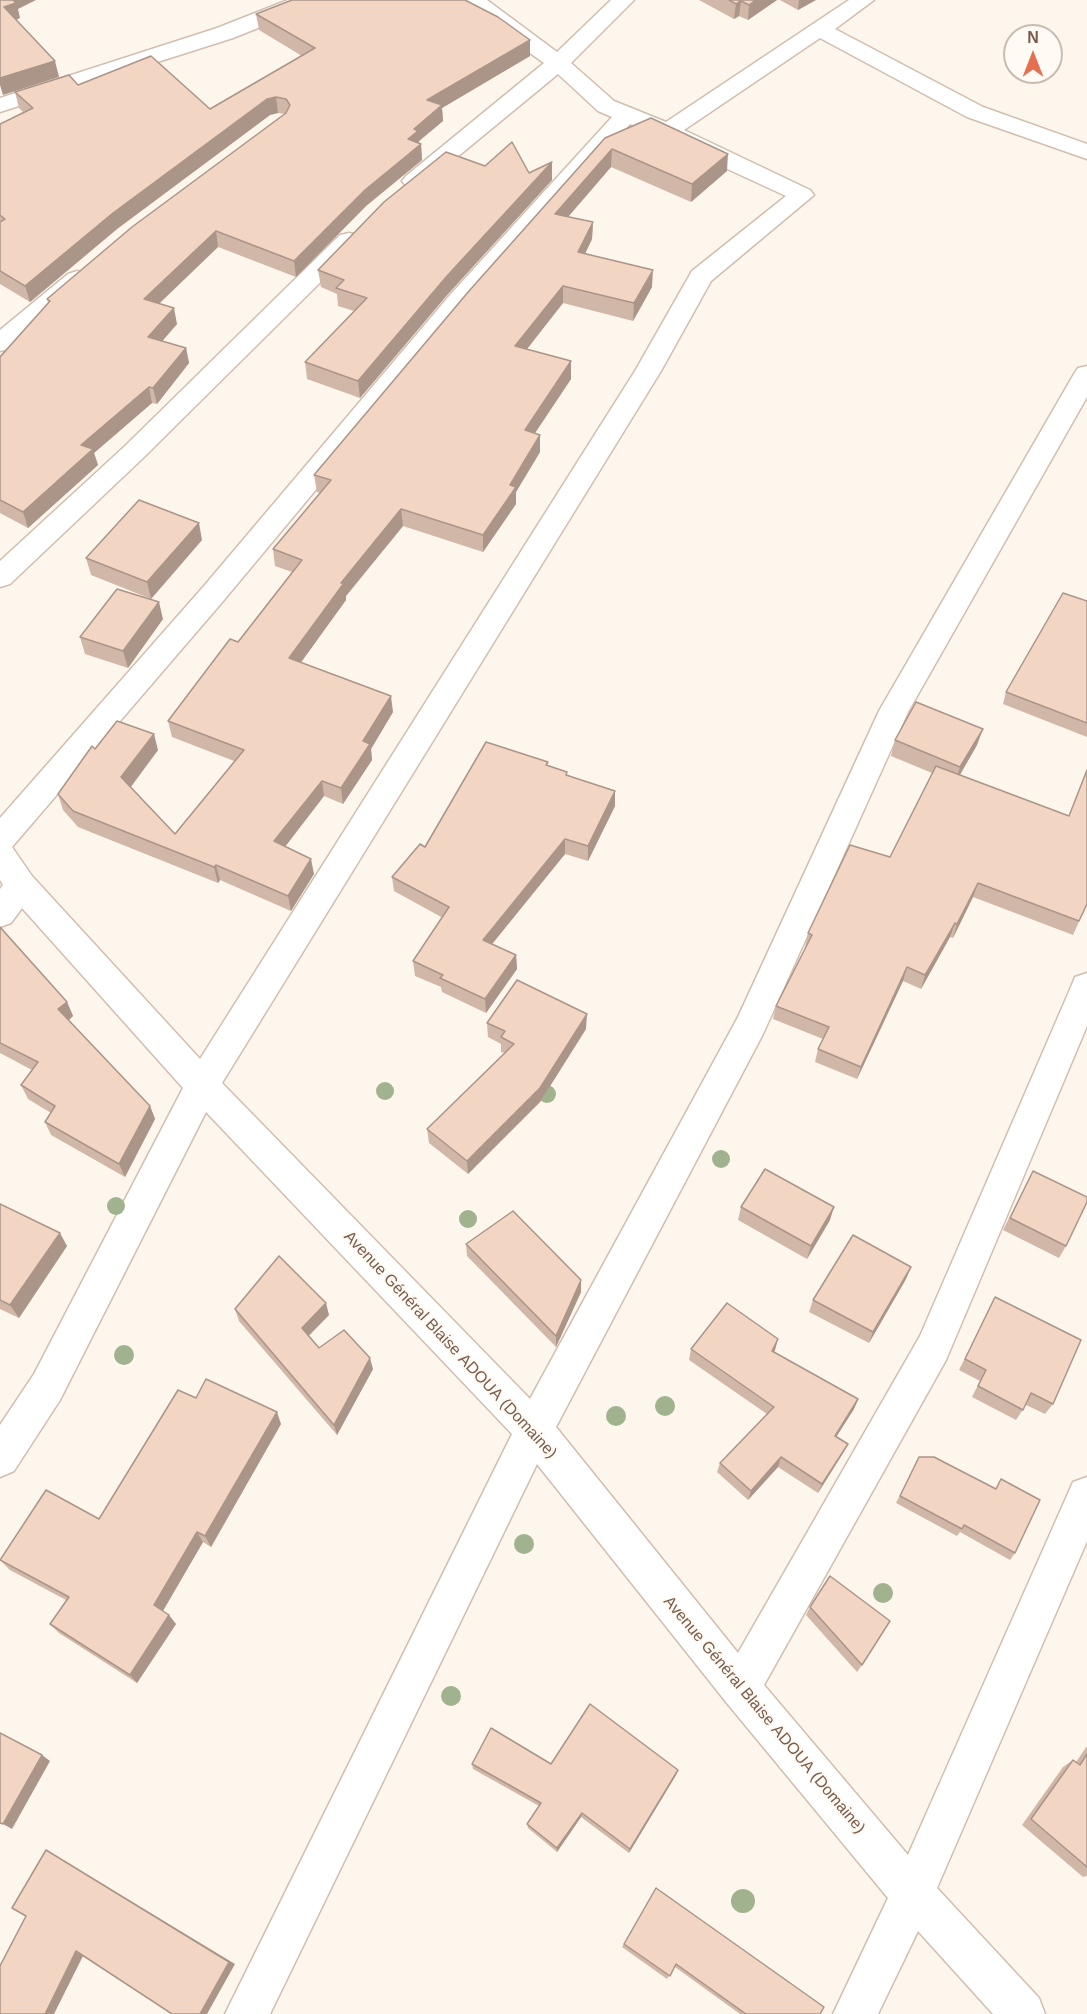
<!DOCTYPE html>
<meta charset="utf-8">
<style>
body{margin:0}
#map{position:relative;width:1087px;height:2014px;overflow:hidden;background:#fdf6ec;font-family:Helvetica,sans-serif}
canvas{display:block}
.north{position:absolute;left:1003px;top:24px;width:60px;height:60px;box-sizing:border-box;background:#fffaf3;border:2px solid #cabbb1;border-radius:50%;rotate:0deg;font-size:16px;font-weight:700;line-height:24px;text-align:center;color:#7a5c4d}
.north::after{content:'';display:block;margin:auto;width:21px;height:27px;background:#e76f51;clip-path:polygon(50% 0,100% 100%,50% 72%,0 100%)}
</style>
<div id="map">
<canvas width="1087" height="2014"></canvas>
<div class="north">N</div>
</div>
<script>
const c = document.querySelector('canvas').getContext('2d');
c.lineJoin = 'round';
function poly(rows) {
  const path = new Path2D();
  for (const r of rows) {
    path.moveTo(r[0], r[1]);
    for (let i = 2; i < r.length; i += 2) path.lineTo(r[i], r[i + 1]);
  }
  return path;
}
function strokePath(path, color, width, dash) {
  c.strokeStyle = color;
  c.lineWidth = width;
  c.lineCap = dash ? 'butt' : 'round';
  c.setLineDash(dash || []);
  c.stroke(path);
}
function paint(path, color) {
  c.fillStyle = color;
  c.fill(path, 'evenodd');
}
function drawText(font, color, halo, rows, align = 'center') {
  c.font = font + ' Helvetica,sans-serif';
  c.lineWidth = 4.5;
  c.setLineDash([]);
  c.textBaseline = 'middle';
  c.strokeStyle = halo;
  c.fillStyle = color;
  for (const [text, x, y, turn = 0] of rows) {
    c.save();
    c.translate(x, y);
    c.rotate((+turn || 0) * Math.PI / 180);
    c.textAlign = isNaN(turn) ? turn : align;
    if (halo) c.strokeText(text, 0, 0);
    c.fillText(text, 0, 0);
    c.restore();
  }
}
const street = poly([
 [288,0,318,0,315,5,233,38,0,112,0,98,217,28,288,0],
 [465,0,487,0,557,52,611,0,634,0,571,63,614,101,666,122,849,0,874,0,835,29,983,107,1087,144,1087,159,967,117,820,38,684,130,810,190,814,195,711,281,661,371,222,1083,530,1399,738,1017,879,711,1074,374,1078,368,1087,366,1087,397,908,712,763,1034,556,1427,738,1653,920,1336,1071,987,1075,977,1087,973,1087,1026,946,1360,764,1685,908,1855,1073,1482,1087,1477,1087,1541,937,1888,1039,1998,1045,2014,993,2014,918,1931,878,2014,833,2014,888,1898,726,1702,537,1464,270,2014,225,2014,512,1434,206,1112,60,1400,14,1471,0,1477,0,1425,34,1374,183,1088,22,908,11,923,0,927,0,889,3,885,0,880,0,818,204,586,450,295,612,117,598,111,558,74,422,186,406,186,402,181,406,176,544,63,475,14,465,0],
 [630,124,786,196,692,271,635,371,200,1059,32,876,12,847,224,600,468,307,630,124],
 [349,233,358,235,361,240,358,245,143,458,10,584,0,587,0,561,125,446,340,235,349,233],
 [77,271,86,274,89,279,86,284,9,349,0,351,0,330,68,274,77,271]
]);
strokePath(street, '#d1beb0', 3);
paint(street, '#fff');
c.fillStyle = '#a0b28e';
for (const [x, y, r] of [
 [385,1091,9],
 [547,1094,9],
 [721,1159,9],
 [116,1206,9],
 [468,1219,9],
 [124,1355,10],
 [665,1406,10],
 [616,1416,10],
 [524,1544,10],
 [883,1593,10],
 [451,1696,10],
 [743,1901,12]
]) {
  c.beginPath();
  c.arc(x, y, r, 0, 2 * Math.PI);
  c.fill();
}
paint(poly([
 [699,0,777,0,748,20,739,16,734,19],
 [780,0,816,0,798,10],
 [256,14,530,56,442,108,443,121,419,141,419,143,421,144,422,160,366,206,296,277,218,247,159,304,177,324,162,341,186,348,189,363,157,404,152,403,94,453,98,465,28,528,0,513,0,357,48,303,47,299,285,114,278,113,270,115,117,229,30,302,0,284,0,124,23,112,19,108,15,92,78,85,210,109,302,56,259,30],
 [605,138,727,171,691,202,611,167,568,217,593,222,592,239,585,253,652,287,633,321,563,303,527,349,571,379,535,433,540,452,516,492,516,504,483,552,403,526,346,596,346,600,300,663,393,712,371,749,372,760,343,804,324,796,285,847,314,874,291,911,220,880,218,883,78,827,63,810,58,794,95,749,158,750,131,787,175,834,234,761,172,737,168,721,238,642,292,572,275,566,273,549,320,493,317,492,314,475],
 [485,166,552,180,448,294,360,398,307,379,305,362,354,311,338,306,337,294,321,287,318,270],
 [202,540,151,599,91,575,86,558],
 [1087,601,1087,737,1003,704,1006,692],
 [163,619,128,668,85,654,80,637],
 [895,740,977,745,960,775,1087,904,1073,935,973,897,953,938,950,937,921,989,903,981,857,1079,815,1062,818,1049,823,1039,773,1019,776,1006,806,947,805,947,808,933,890,857,932,773,891,756],
 [548,766,567,775,615,806,588,861,565,854,492,944,516,955,517,969,486,1013,442,992,441,987,415,976,413,961,443,918,394,891,392,877],
 [0,927,67,1002,73,1016,68,1020,150,1106,155,1119,125,1177,51,1135,45,1122,51,1113,28,1099,21,1085,32,1070,0,1053],
 [487,1023,586,1029,540,1102,468,1174,429,1143,427,1129,505,1053,501,1052,501,1044,488,1037],
 [1033,1171,1066,1246,1059,1258,1003,1230],
 [0,1204,67,1246,19,1318,0,1309],
 [741,1207,830,1220,807,1259,738,1220],
 [466,1244,581,1292,556,1347,467,1256],
 [906,1279,869,1343,809,1312,813,1300],
 [995,1297,1053,1404,1045,1414,1026,1405,1016,1420,972,1397,980,1381,959,1370],
 [235,1309,329,1315,309,1336,319,1348,373,1369,337,1435,239,1321],
 [778,1339,774,1352,858,1399,854,1409,836,1437,843,1453,818,1493,778,1467,748,1500,717,1472,720,1463,767,1414,689,1360,691,1349],
 [196,1398,281,1424,211,1547,203,1542,163,1611,176,1624,137,1683,59,1633,50,1624,66,1600,10,1570,0,1560,99,1519],
 [919,1457,995,1489,1001,1479,1015,1553,1010,1560,960,1532,957,1536,896,1503],
 [810,1607,862,1665,857,1672,806,1615],
 [1087,1746,1087,1876,1083,1877,1022,1825,1063,1767,1073,1760,1076,1762],
 [472,1764,551,1764,676,1775,629,1853,581,1817,557,1852,528,1828,527,1824,539,1806,473,1769],
 [656,1888,820,2014,740,2014,675,1967,667,1979,622,1947]
]), '#d1b7a8');
paint(poly([
 [10,0,36,0,18,9,20,18,9,23,4,7],
 [756,0,777,0,748,20,749,5],
 [799,0,816,0,798,10],
 [741,1,739,16,734,19,736,4],
 [530,40,530,56,442,108,443,121,419,141,419,146,421,144,422,160,366,206,296,277,294,261,408,139,427,100],
 [55,61,59,77,3,95,0,85,0,78],
 [276,97,278,113,270,115,117,229,30,302,25,286,113,213,267,99],
 [612,149,611,167,555,232,555,214],
 [728,154,727,171,691,202,692,184],
 [552,162,552,180,448,294,360,398,358,381,447,276],
 [593,222,592,239,578,269,578,252],
 [216,231,218,247,147,315,144,299],
 [653,270,652,287,633,321,634,303],
 [563,286,563,303,516,363,515,346],
 [174,308,177,324,152,353,148,337],
 [186,348,189,363,157,404,153,388],
 [571,361,571,379,525,448,525,430],
 [149,387,152,403,94,453,98,465,28,528,23,512,81,445],
 [540,435,540,452,516,492,516,504,483,552,483,535,510,485],
 [401,509,403,526,346,596,346,600,292,675,289,658,341,583],
 [199,523,202,540,151,599,147,582],
 [159,602,163,619,128,668,123,651],
 [391,696,393,712,371,749,372,760,343,804,341,788,363,741],
 [983,729,977,745,955,783,960,767],
 [154,734,158,750,126,793,121,777],
 [322,781,324,796,277,857,274,841],
 [615,791,615,806,588,861,588,846],
 [565,839,565,854,484,954,483,940],
 [311,859,314,874,291,911,288,896],
 [216,865,220,880,218,883,214,867],
 [978,883,973,897,953,938,957,924],
 [955,923,950,937,921,989,925,975],
 [516,955,517,969,486,1013,485,999],
 [907,967,903,981,857,1079,861,1067],
 [67,1002,73,1016,65,1024,58,1009],
 [587,1014,586,1029,540,1102,468,1174,467,1161],
 [150,1106,155,1119,125,1177,119,1164],
 [834,1207,830,1220,807,1259,811,1246],
 [60,1233,67,1246,19,1318,10,1305],
 [911,1267,906,1279,869,1343,873,1332],
 [581,1280,581,1292,556,1347,556,1336],
 [326,1303,329,1315,305,1339,302,1328],
 [778,1339,775,1350,769,1362,772,1351],
 [370,1358,373,1369,337,1435,334,1425],
 [858,1399,854,1409,831,1445,835,1436],
 [277,1412,281,1424,211,1547,205,1536],
 [848,1444,843,1453,818,1493,822,1484],
 [781,1457,778,1467,748,1500,751,1491],
 [197,1532,203,1542,161,1614,154,1605],
 [169,1615,176,1624,137,1683,130,1675],
 [42,1755,50,1761,12,1829,3,1824],
 [678,1770,676,1775,629,1853,630,1849],
 [582,1813,581,1817,557,1852,557,1848],
 [46,1850,235,1964,207,2014,200,2014],
 [76,1951,84,1954,54,2014,45,2014]
]), '#aa9588');
const building = poly([
 [0,0,13,0,16,3,4,7,55,61,0,78,0,0],
 [292,0,465,0,498,17,530,40,427,100,442,105,414,129,418,131,408,139,421,144,365,190,294,261,216,231,144,299,174,308,148,337,186,348,153,388,149,387,81,445,93,449,23,512,0,500,0,357,50,301,47,299,132,227,286,113,290,105,286,99,276,97,267,99,113,213,25,286,0,271,0,222,5,219,0,215,0,124,33,108,15,92,69,75,78,85,151,56,210,109,315,48,256,14,292,0],
 [729,0,756,0,749,5,741,1,736,4,729,0],
 [651,118,728,154,692,184,612,149,555,214,593,222,578,252,653,270,634,303,563,286,515,346,571,361,525,430,540,435,510,485,516,487,483,535,401,509,341,583,344,583,289,658,391,696,363,741,370,744,341,788,322,781,274,841,311,859,288,896,216,865,214,867,73,811,58,794,92,746,95,749,117,721,154,734,121,777,175,834,244,750,168,721,230,639,238,642,302,560,273,549,331,480,314,475,469,291,605,138,651,118],
 [512,142,529,173,552,162,447,276,358,381,305,362,367,298,336,288,344,280,318,270,384,202,446,152,485,166,512,142],
 [139,500,199,523,147,582,86,558,139,500],
 [117,589,159,602,123,651,80,637,117,589],
 [1063,593,1087,601,1087,723,1006,692,1063,593],
 [916,702,983,729,960,767,895,740,916,702],
 [486,742,548,762,546,765,567,772,566,775,615,791,588,846,565,839,483,940,516,955,485,999,440,978,443,975,413,961,449,907,392,877,420,844,425,847,486,742],
 [936,766,1069,816,1087,770,1087,904,1079,921,978,883,957,924,955,923,925,975,907,967,861,1067,818,1049,829,1027,776,1006,812,935,808,933,850,845,890,857,936,766],
 [0,927,67,1002,58,1009,150,1106,119,1164,45,1122,55,1106,21,1085,38,1062,0,1043,0,927],
 [517,980,587,1014,540,1088,467,1161,427,1129,514,1044,501,1037,505,1031,487,1023,517,980],
 [765,1169,834,1207,811,1246,741,1207,765,1169],
 [1033,1171,1087,1197,1087,1202,1066,1246,1010,1218,1033,1171],
 [0,1204,60,1233,10,1305,0,1300,0,1204],
 [513,1211,581,1280,556,1336,466,1244,513,1211],
 [853,1235,911,1267,873,1332,813,1300,853,1235],
 [279,1256,326,1303,302,1328,319,1348,344,1330,370,1358,334,1425,235,1309,279,1256],
 [995,1297,1081,1340,1053,1404,1031,1393,1023,1410,978,1386,986,1370,965,1359,995,1297],
 [727,1303,778,1339,772,1351,858,1399,835,1436,848,1444,822,1484,781,1457,751,1491,720,1463,774,1407,691,1349,727,1303],
 [206,1379,277,1412,205,1536,197,1532,154,1605,169,1615,130,1675,50,1624,69,1597,0,1560,46,1490,99,1519,178,1390,196,1398,206,1379],
 [919,1457,934,1457,996,1489,1001,1479,1040,1500,1015,1553,964,1525,962,1529,900,1496,919,1457],
 [830,1576,890,1621,862,1665,810,1607,830,1576],
 [590,1704,678,1770,630,1849,582,1813,557,1848,527,1824,541,1803,472,1764,491,1728,551,1764,590,1704],
 [0,1733,42,1755,3,1824,0,1823,0,1733],
 [1087,1754,1087,1867,1031,1819,1073,1760,1080,1765,1087,1754],
 [46,1850,229,1962,200,2014,172,2014,76,1951,45,2014,0,2014,0,1966,26,1916,12,1908,46,1850],
 [656,1888,824,2007,820,2014,746,2014,676,1964,670,1976,624,1944,656,1888]
]);
paint(building, '#f3d5c3');
strokePath(building, '#aa9588', 1.5);
drawText('16px', '#7a5c4d', '#fffaf3', [
 ["Avenue Général Blaise ADOUA (Domaine)",450,1345,47],
 ["Avenue Général Blaise ADOUA (Domaine)",764,1715,50]
]);
</script>
